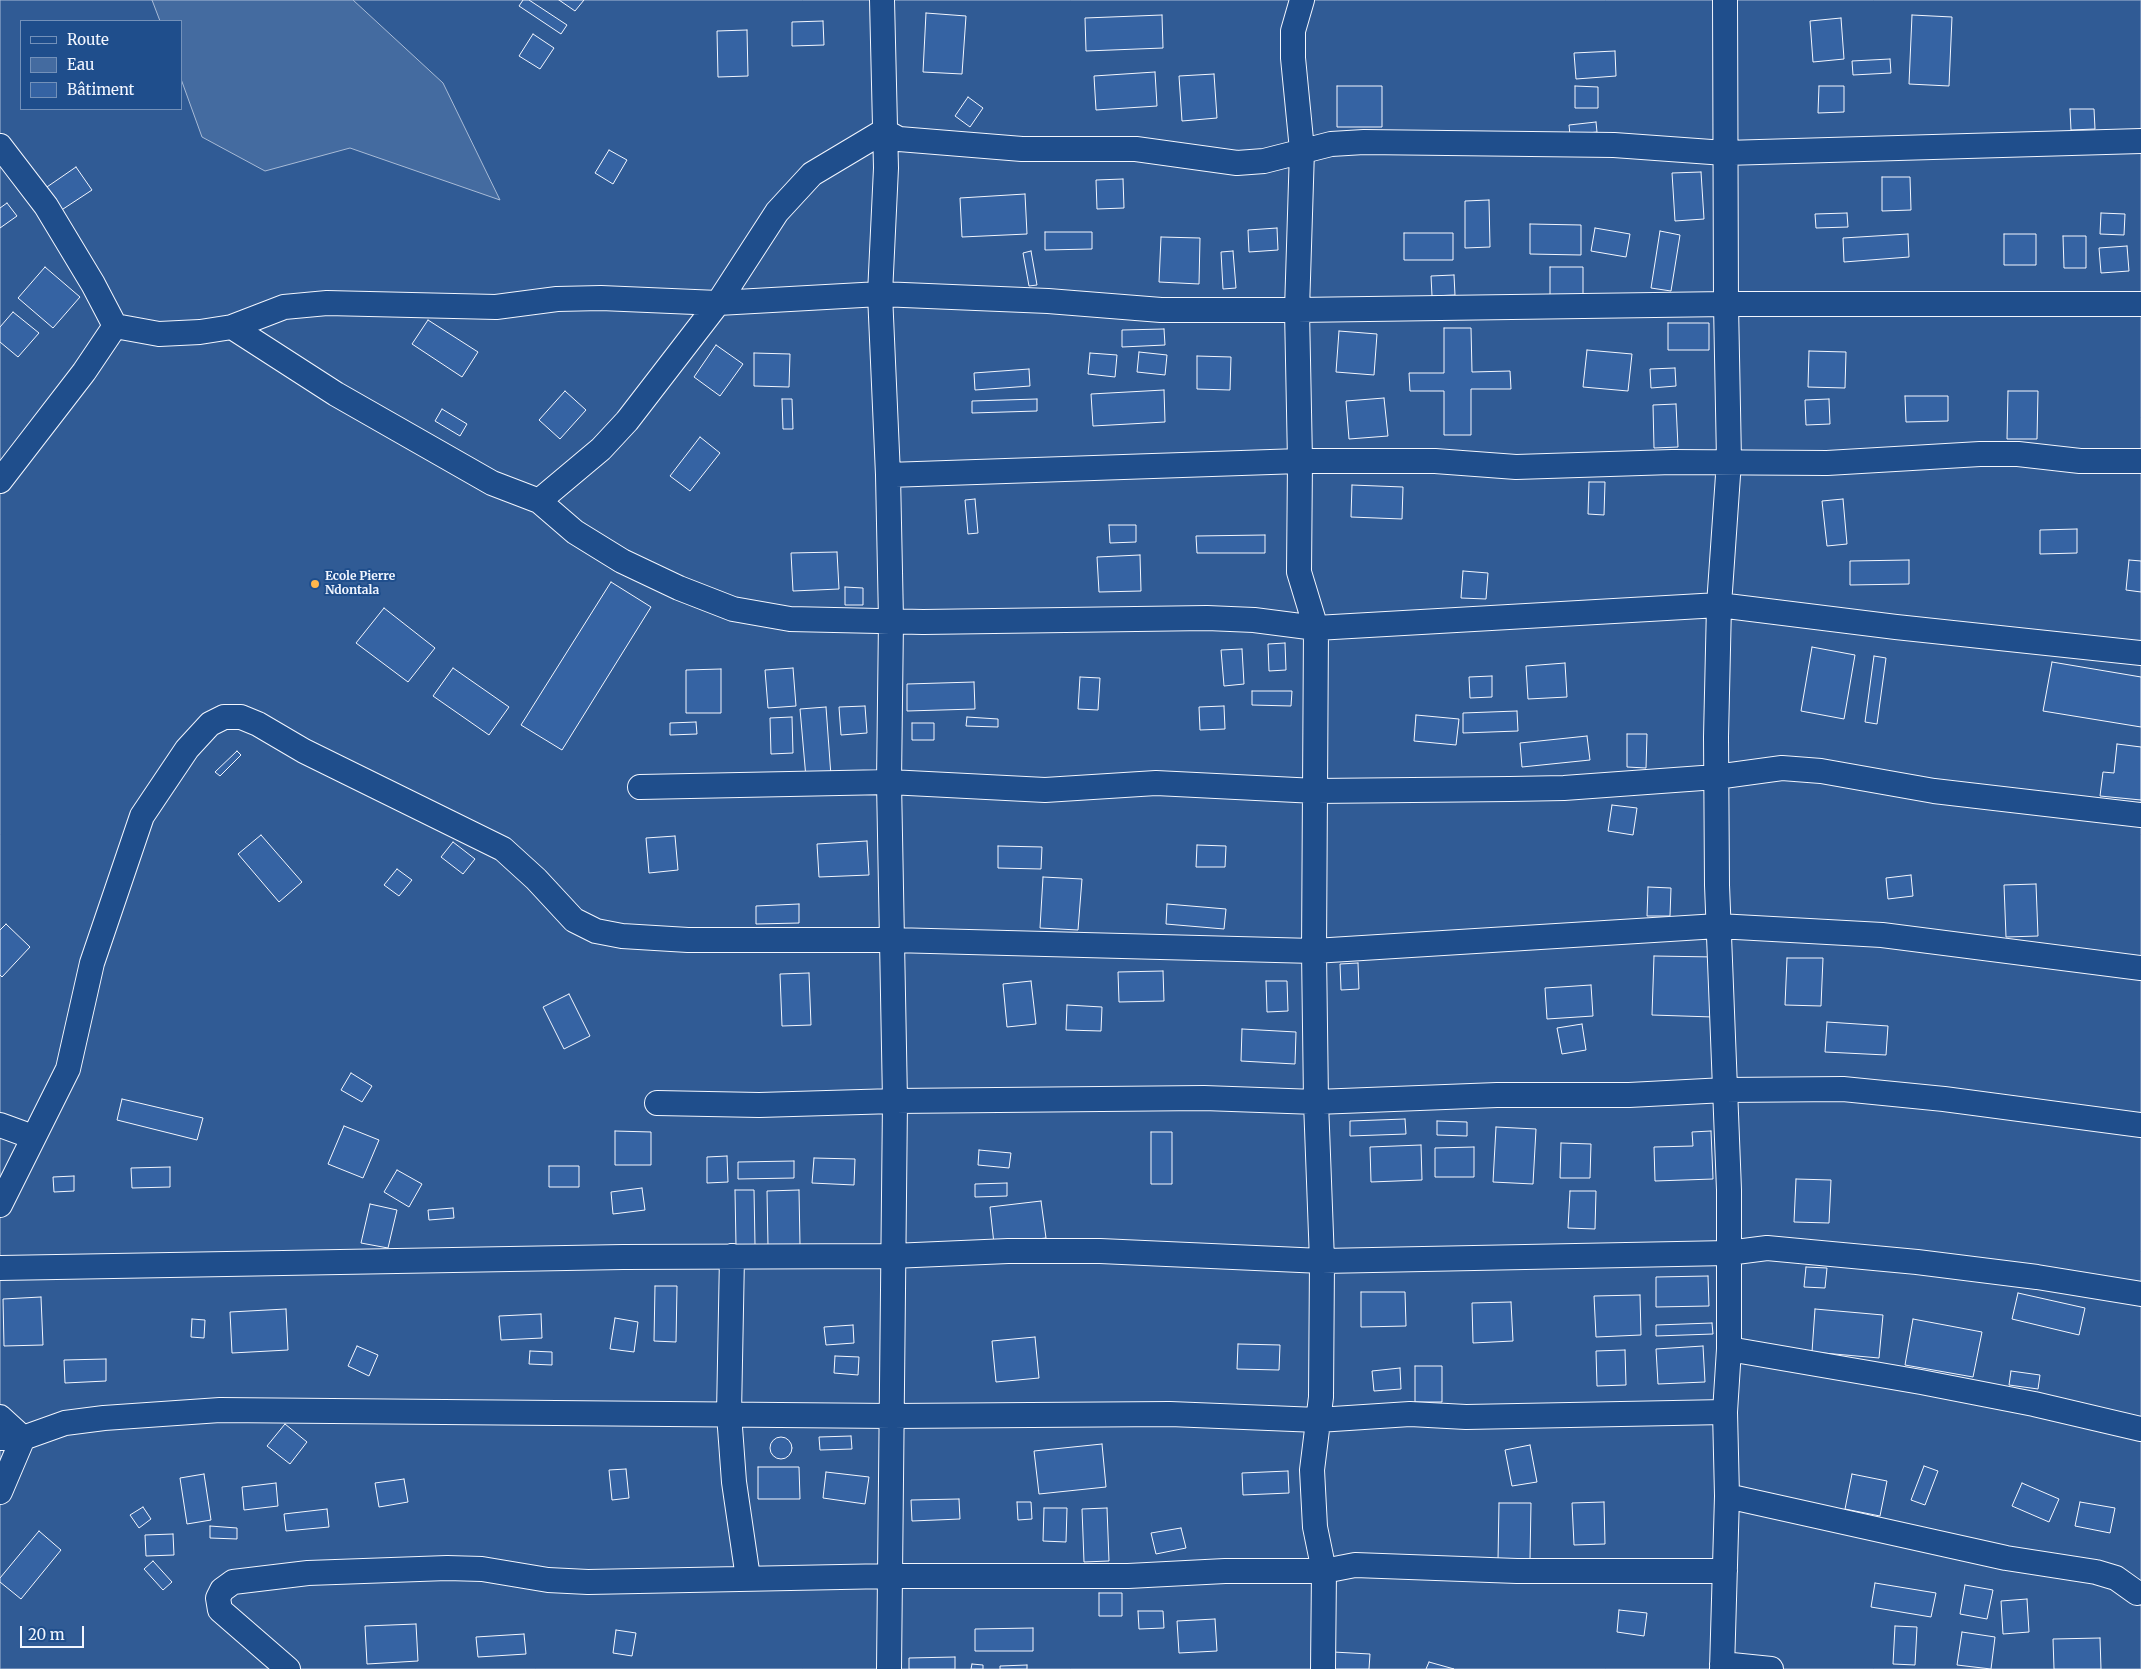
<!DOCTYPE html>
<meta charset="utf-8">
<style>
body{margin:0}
#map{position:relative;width:2141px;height:1669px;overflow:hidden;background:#1f4e8c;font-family:Merriweather,serif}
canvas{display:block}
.legend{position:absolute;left:20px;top:20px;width:162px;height:90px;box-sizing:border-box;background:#1f4e8c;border:1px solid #7391ba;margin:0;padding:6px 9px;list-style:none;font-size:15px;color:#f2f6ff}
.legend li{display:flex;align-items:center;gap:10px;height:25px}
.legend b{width:25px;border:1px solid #7391ba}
.scale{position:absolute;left:20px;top:1626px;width:64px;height:22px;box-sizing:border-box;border:2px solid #f2f6ff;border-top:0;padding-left:6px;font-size:15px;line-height:18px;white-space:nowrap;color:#f2f6ff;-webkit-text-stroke:4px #1f4e8c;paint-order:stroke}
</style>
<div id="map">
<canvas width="2141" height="1669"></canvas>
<ul class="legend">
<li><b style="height:6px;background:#1f4e8c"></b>Route</li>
<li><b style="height:14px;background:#446ba0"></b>Eau</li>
<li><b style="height:14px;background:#3563a3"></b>Bâtiment</li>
</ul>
<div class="scale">20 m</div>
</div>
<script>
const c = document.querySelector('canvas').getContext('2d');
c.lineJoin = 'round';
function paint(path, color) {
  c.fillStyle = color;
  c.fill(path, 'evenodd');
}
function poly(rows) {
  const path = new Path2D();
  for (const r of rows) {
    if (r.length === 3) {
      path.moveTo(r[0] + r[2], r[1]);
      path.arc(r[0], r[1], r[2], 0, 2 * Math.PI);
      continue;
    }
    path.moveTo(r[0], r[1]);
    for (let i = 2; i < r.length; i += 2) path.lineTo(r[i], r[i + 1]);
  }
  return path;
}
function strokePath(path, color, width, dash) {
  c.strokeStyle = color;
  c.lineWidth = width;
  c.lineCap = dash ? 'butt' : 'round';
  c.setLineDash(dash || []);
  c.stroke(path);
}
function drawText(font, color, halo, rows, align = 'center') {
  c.font = font + ' Merriweather,serif';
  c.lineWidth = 4;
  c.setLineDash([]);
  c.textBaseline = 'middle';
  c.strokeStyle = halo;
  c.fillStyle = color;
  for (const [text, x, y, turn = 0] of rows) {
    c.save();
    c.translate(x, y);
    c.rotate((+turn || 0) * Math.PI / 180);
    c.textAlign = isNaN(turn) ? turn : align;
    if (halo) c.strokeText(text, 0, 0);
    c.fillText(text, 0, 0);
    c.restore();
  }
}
const built = poly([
 [0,0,2141,0,2141,1669,0,1669,0,0],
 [21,21,181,21,181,109,21,109,21,21]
]);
paint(built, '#305b95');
strokePath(built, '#a8bbd7', 1);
const water = poly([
 [152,0,353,0,443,83,500,200,350,148,265,171,202,137,181,79,181,21,160,21,152,0]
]);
paint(water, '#446ba0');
strokePath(water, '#a8bbd7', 1);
const building = poly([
 [523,0,529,0,567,25,561,34,519,6,523,0],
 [559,0,584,0,575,11,559,0],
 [926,13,966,16,962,74,923,72,926,13],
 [1162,15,1163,48,1086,51,1085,18,1162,15],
 [1912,15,1952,17,1949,86,1909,84,1912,15],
 [1841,18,1844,59,1813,62,1810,21,1841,18],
 [823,21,824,45,792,46,792,22,823,21],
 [747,30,748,76,718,77,717,31,747,30],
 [533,34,554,48,540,69,519,56,533,34],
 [1615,51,1616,76,1576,79,1574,53,1615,51],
 [1890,59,1891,73,1853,75,1852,61,1890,59],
 [1155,72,1157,106,1096,110,1094,76,1155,72],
 [1214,74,1217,118,1182,121,1179,76,1214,74],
 [1337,86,1382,86,1382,127,1337,127,1337,86],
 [1575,86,1598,87,1598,108,1575,108,1575,86],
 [1819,86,1844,86,1844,112,1818,113,1819,86],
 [968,97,983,108,970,127,955,116,968,97],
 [2070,109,2094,109,2095,129,2071,130,2070,109],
 [1596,122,1597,132,1570,135,1569,125,1596,122],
 [609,150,627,160,613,184,595,173,609,150],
 [76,167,92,190,60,211,44,189,76,167],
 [1701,172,1704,219,1675,221,1672,173,1701,172],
 [1882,177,1910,177,1911,210,1882,211,1882,177],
 [1123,179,1124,208,1097,209,1096,180,1123,179],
 [1025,194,1027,234,962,237,960,198,1025,194],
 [1489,200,1490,247,1465,248,1465,201,1489,200],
 [7,203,17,216,0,228,0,208,7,203],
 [1847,213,1848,227,1816,228,1815,214,1847,213],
 [2101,213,2125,214,2124,235,2100,234,2101,213],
 [1530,224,1581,225,1581,255,1530,254,1530,224],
 [1277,228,1278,250,1249,252,1248,230,1277,228],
 [1595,228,1630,234,1626,257,1591,251,1595,228],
 [1660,231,1680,235,1671,291,1651,288,1660,231],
 [1045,232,1092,232,1092,249,1045,250,1045,232],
 [1404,233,1453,233,1453,260,1404,260,1404,233],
 [1908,234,1909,257,1844,262,1843,238,1908,234],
 [2004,234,2036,234,2036,265,2004,265,2004,234],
 [2063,236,2086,236,2086,268,2064,268,2063,236],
 [1161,237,1200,238,1199,284,1159,282,1161,237],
 [2127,246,2129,271,2101,273,2099,248,2127,246],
 [1031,251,1037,285,1029,286,1023,253,1031,251],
 [1233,251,1236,288,1223,289,1221,252,1233,251],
 [45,267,80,297,53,328,18,298,45,267],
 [1550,267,1583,267,1583,297,1550,297,1550,267],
 [1454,275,1455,295,1432,296,1431,276,1454,275],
 [13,312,39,333,18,357,0,342,0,327,13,312],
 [428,320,478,352,462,377,412,344,428,320],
 [1668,323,1709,323,1709,350,1668,350,1668,323],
 [1444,328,1471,328,1472,372,1510,371,1511,389,1471,389,1471,435,1444,435,1444,391,1410,391,1409,373,1444,373,1444,328],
 [1164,329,1165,345,1122,347,1122,330,1164,329],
 [1339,331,1377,334,1374,375,1336,372,1339,331],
 [716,345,743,364,720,396,694,377,716,345],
 [1587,350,1632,354,1628,391,1583,387,1587,350],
 [1809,351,1846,352,1845,388,1808,387,1809,351],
 [1139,352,1167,355,1165,375,1137,372,1139,352],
 [754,353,790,354,789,387,754,386,754,353],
 [1090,353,1117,355,1115,377,1088,374,1090,353],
 [1197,356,1231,357,1230,390,1197,389,1197,356],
 [1675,368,1676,386,1651,388,1650,369,1675,368],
 [1029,369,1030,386,975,390,974,373,1029,369],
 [1164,390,1165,422,1093,426,1091,394,1164,390],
 [565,391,586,410,560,439,539,420,565,391],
 [2008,391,2038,391,2037,439,2007,439,2008,391],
 [1905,396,1948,396,1948,421,1906,422,1905,396],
 [1384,398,1388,436,1349,439,1346,401,1384,398],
 [782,399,792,399,793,429,783,429,782,399],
 [1037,399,1037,411,972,413,972,401,1037,399],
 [1829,399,1830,424,1806,425,1805,400,1829,399],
 [1676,404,1678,447,1654,448,1653,405,1676,404],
 [442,409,467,424,460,436,435,421,442,409],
 [700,437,720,453,690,491,670,476,700,437],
 [1589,482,1605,482,1604,515,1588,514,1589,482],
 [1352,485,1403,487,1402,519,1351,517,1352,485],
 [975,499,978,533,968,534,965,500,975,499],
 [1843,499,1847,544,1827,546,1822,501,1843,499],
 [1109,525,1136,525,1136,542,1110,543,1109,525],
 [2077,529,2077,553,2040,554,2040,530,2077,529],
 [1265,535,1265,553,1197,553,1196,536,1265,535],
 [837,552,839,589,793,591,791,553,837,552],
 [1140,555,1141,591,1099,592,1097,557,1140,555],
 [1909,560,1909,584,1850,585,1850,561,1909,560],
 [2129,560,2141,561,2141,592,2126,590,2129,560],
 [1463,571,1488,573,1486,599,1461,598,1463,571],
 [611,582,651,607,562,750,521,725,611,582],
 [845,587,863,588,863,605,845,605,845,587],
 [384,608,435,648,408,682,356,643,384,608],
 [1285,643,1286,670,1269,671,1268,644,1285,643],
 [1812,647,1855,655,1844,719,1801,711,1812,647],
 [1242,649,1244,684,1224,686,1221,650,1242,649],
 [1874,656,1886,658,1877,724,1865,722,1874,656],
 [2052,662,2141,677,2141,727,2043,711,2052,662],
 [1565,663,1567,697,1528,699,1526,666,1565,663],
 [453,668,509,707,489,735,433,696,453,668],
 [793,668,796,706,768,708,765,670,793,668],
 [721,669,721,713,686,713,686,670,721,669],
 [1492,676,1492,697,1470,698,1469,677,1492,676],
 [1080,677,1100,678,1098,710,1078,709,1080,677],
 [974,682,975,709,907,711,907,684,974,682],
 [1252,691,1292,691,1291,706,1252,705,1252,691],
 [865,706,867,733,841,735,839,707,865,706],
 [1224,706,1225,729,1200,730,1199,707,1224,706],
 [826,707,831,776,806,778,800,709,826,707],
 [1517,711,1518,731,1463,733,1463,713,1517,711],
 [1416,715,1459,719,1456,745,1414,741,1416,715],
 [792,717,793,753,771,754,770,718,792,717],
 [967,717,998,719,998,727,966,726,967,717],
 [696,722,697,734,670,735,670,723,696,722],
 [912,723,934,723,934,740,912,740,912,723],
 [1627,734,1647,734,1646,768,1627,767,1627,734],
 [1587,736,1590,760,1522,767,1520,743,1587,736],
 [2117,744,2141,747,2141,800,2100,796,2103,772,2114,773,2117,744],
 [237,751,241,755,220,776,215,772,237,751],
 [1612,805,1637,808,1633,835,1608,831,1612,805],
 [261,835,302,882,279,902,238,854,261,835],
 [675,836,678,870,649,873,646,838,675,836],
 [867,841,869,875,819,877,817,844,867,841],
 [453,842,475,859,463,874,441,857,453,842],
 [1197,845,1226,846,1225,867,1196,867,1197,845],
 [998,846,1042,847,1041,869,998,868,998,846],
 [397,869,412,880,399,896,384,885,397,869],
 [1911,875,1913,896,1888,899,1886,878,1911,875],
 [1043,877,1082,879,1078,930,1040,928,1043,877],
 [2036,884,2038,936,2006,937,2004,885,2036,884],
 [1648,887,1671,888,1670,916,1647,916,1648,887],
 [799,904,799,923,756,924,756,906,799,904],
 [1167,904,1226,909,1224,929,1166,924,1167,904],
 [6,924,30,947,2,977,0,975,0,930,6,924],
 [1654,956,1715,957,1713,1017,1652,1015,1654,956],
 [1787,958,1823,958,1821,1006,1785,1005,1787,958],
 [1358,963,1359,989,1341,990,1340,964,1358,963],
 [1163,971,1164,1001,1119,1002,1118,972,1163,971],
 [809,973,811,1025,782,1026,780,974,809,973],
 [1031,981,1036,1024,1007,1027,1003,984,1031,981],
 [1266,981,1287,981,1288,1011,1267,1012,1266,981],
 [1591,985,1593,1016,1547,1019,1545,988,1591,985],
 [569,994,590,1036,564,1049,543,1007,569,994],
 [1067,1005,1102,1007,1101,1031,1066,1030,1067,1005],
 [1827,1022,1888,1026,1886,1055,1825,1052,1827,1022],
 [1582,1024,1586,1050,1562,1054,1557,1028,1582,1024],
 [1242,1029,1296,1032,1295,1064,1241,1061,1242,1029],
 [351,1073,372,1086,362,1102,341,1090,351,1073],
 [122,1099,203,1118,197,1140,117,1120,122,1099],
 [1405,1119,1406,1134,1350,1136,1350,1121,1405,1119],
 [1437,1121,1467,1122,1467,1136,1437,1135,1437,1121],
 [344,1126,379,1140,363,1178,328,1164,344,1126],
 [1496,1127,1536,1129,1533,1184,1493,1182,1496,1127],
 [615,1131,651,1132,651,1165,615,1165,615,1131],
 [1711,1131,1713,1179,1655,1181,1654,1147,1693,1146,1692,1132,1711,1131],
 [1151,1132,1172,1132,1172,1184,1151,1184,1151,1132],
 [1561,1143,1591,1144,1590,1178,1560,1178,1561,1143],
 [1421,1145,1422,1180,1371,1182,1370,1147,1421,1145],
 [1474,1147,1474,1177,1435,1177,1435,1148,1474,1147],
 [979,1150,1011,1153,1009,1168,978,1165,979,1150],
 [727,1156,728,1182,707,1183,707,1157,727,1156],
 [814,1158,855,1159,854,1185,812,1183,814,1158],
 [794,1161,794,1178,738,1179,738,1162,794,1161],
 [549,1166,579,1166,579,1187,549,1187,549,1166],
 [170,1167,170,1187,132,1188,131,1168,170,1167],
 [397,1170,422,1184,409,1207,384,1192,397,1170],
 [74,1176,74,1191,54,1192,53,1177,74,1176],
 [1796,1179,1831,1180,1829,1223,1794,1222,1796,1179],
 [1007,1183,1007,1196,975,1197,975,1184,1007,1183],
 [642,1188,645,1210,613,1214,611,1192,642,1188],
 [735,1190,754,1190,755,1245,736,1246,735,1190],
 [799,1190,800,1245,768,1246,767,1191,799,1190],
 [1570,1191,1596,1191,1595,1229,1568,1228,1570,1191],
 [1041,1201,1046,1238,994,1244,990,1207,1041,1201],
 [370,1204,397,1210,388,1248,361,1243,370,1204],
 [453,1208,454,1218,429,1220,428,1210,453,1208],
 [1806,1267,1827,1268,1825,1288,1804,1287,1806,1267],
 [1708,1276,1709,1306,1656,1307,1656,1277,1708,1276],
 [655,1286,677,1286,676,1342,654,1341,655,1286],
 [1361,1292,1405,1292,1406,1326,1361,1327,1361,1292],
 [2018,1293,2085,1308,2079,1335,2012,1319,2018,1293],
 [1640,1295,1641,1335,1596,1337,1594,1296,1640,1295],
 [41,1297,43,1345,4,1346,3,1299,41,1297],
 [1511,1302,1513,1341,1473,1343,1472,1303,1511,1302],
 [286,1309,288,1350,232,1353,230,1312,286,1309],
 [1815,1309,1883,1315,1879,1358,1812,1352,1815,1309],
 [541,1314,542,1338,501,1340,499,1316,541,1314],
 [615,1318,638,1322,634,1352,610,1349,615,1318],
 [192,1319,205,1320,204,1338,191,1337,192,1319],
 [1913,1319,1982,1332,1973,1377,1905,1365,1913,1319],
 [1712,1323,1713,1334,1656,1336,1656,1325,1712,1323],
 [853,1325,854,1343,826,1345,824,1327,853,1325],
 [1035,1337,1039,1378,996,1382,992,1341,1035,1337],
 [1238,1344,1280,1345,1279,1370,1237,1369,1238,1344],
 [357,1346,378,1355,369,1376,348,1366,357,1346],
 [1703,1346,1705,1382,1658,1384,1656,1349,1703,1346],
 [1625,1350,1626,1385,1597,1386,1596,1351,1625,1350],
 [530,1351,552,1352,552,1365,529,1364,530,1351],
 [835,1356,859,1357,858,1375,834,1373,835,1356],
 [106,1359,106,1381,65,1383,64,1360,106,1359],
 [1415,1366,1442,1366,1442,1402,1415,1402,1415,1366],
 [1400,1368,1401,1389,1374,1391,1372,1371,1400,1368],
 [2011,1371,2040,1375,2038,1389,2009,1385,2011,1371],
 [285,1424,307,1442,290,1464,267,1446,285,1424],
 [851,1436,852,1449,820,1450,819,1437,851,1436],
 [781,1448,11],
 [1102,1444,1106,1487,1039,1494,1034,1451,1102,1444],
 [1530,1445,1537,1482,1512,1486,1505,1450,1530,1445],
 [1924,1466,1938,1471,1925,1505,1911,1500,1924,1466],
 [758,1467,799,1467,800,1499,758,1499,758,1467],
 [626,1469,629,1498,612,1500,609,1470,626,1469],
 [1288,1471,1289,1493,1243,1495,1242,1473,1288,1471],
 [826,1472,869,1477,865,1504,823,1498,826,1472],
 [204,1474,211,1520,187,1524,180,1478,204,1474],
 [1852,1474,1887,1481,1880,1516,1845,1509,1852,1474],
 [404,1479,408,1502,379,1507,375,1483,404,1479],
 [276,1483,278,1506,244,1510,242,1487,276,1483],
 [2022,1483,2059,1499,2049,1522,2012,1506,2022,1483],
 [959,1499,960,1519,912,1521,911,1500,959,1499],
 [1017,1502,1031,1502,1032,1519,1018,1520,1017,1502],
 [1604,1502,1605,1544,1574,1545,1572,1503,1604,1502],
 [2080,1502,2115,1508,2110,1533,2075,1526,2080,1502],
 [1499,1503,1531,1503,1530,1560,1498,1560,1499,1503],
 [143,1507,151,1519,139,1528,130,1515,143,1507],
 [1044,1508,1067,1508,1066,1542,1043,1541,1044,1508],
 [1107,1508,1109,1561,1084,1562,1082,1509,1107,1508],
 [327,1509,329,1527,286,1531,284,1514,327,1509],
 [210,1526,237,1528,237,1539,210,1538,210,1526],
 [1181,1528,1186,1548,1156,1554,1151,1533,1181,1528],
 [39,1531,61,1550,21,1599,0,1582,0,1578,39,1531],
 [173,1534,174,1555,146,1556,145,1535,173,1534],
 [153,1561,172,1582,163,1590,144,1569,153,1561],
 [1875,1583,1936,1593,1931,1617,1871,1607,1875,1583],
 [1965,1585,1993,1590,1987,1619,1960,1614,1965,1585],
 [1099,1593,1122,1593,1122,1616,1099,1616,1099,1593],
 [2027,1599,2029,1632,2003,1634,2001,1601,2027,1599],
 [1619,1610,1647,1613,1644,1636,1617,1632,1619,1610],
 [1138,1611,1163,1611,1164,1628,1139,1629,1138,1611],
 [1215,1619,1217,1651,1179,1653,1177,1621,1215,1619],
 [416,1624,418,1661,367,1664,365,1626,416,1624],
 [1895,1626,1917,1627,1915,1665,1893,1664,1895,1626],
 [1033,1628,1033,1651,975,1651,975,1629,1033,1628],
 [616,1630,636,1633,632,1656,613,1653,616,1630],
 [1962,1632,1995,1637,1991,1669,1957,1665,1962,1632],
 [524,1634,526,1654,478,1657,476,1637,524,1634],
 [2100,1638,2101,1669,2054,1669,2053,1639,2100,1638],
 [1333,1652,1370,1654,1369,1669,1332,1669,1333,1652],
 [955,1657,955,1669,909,1669,909,1658,955,1657],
 [1429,1662,1454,1669,1426,1669,1429,1662],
 [972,1664,983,1665,983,1669,971,1669,972,1664],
 [1027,1665,1027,1669,1000,1669,1000,1666,1027,1665]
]);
paint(building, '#3563a3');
strokePath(building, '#f2f6ff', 1);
const minor = poly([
 [882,0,886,168,880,294,888,475,891,620,889,782,895,1101,889,1669],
 [1302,0,1293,31,1293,58,1302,150,1297,310,1300,461,1299,572,1316,628,1314,951,1316,1102,1322,1261,1321,1397,1312,1470,1315,1527,1324,1571,1323,1669],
 [0,146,46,206,93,284,115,326,159,334,200,332,232,327,284,307,327,303,496,307,557,299,601,298,718,303,880,294,1048,301,1161,310,1297,310,1726,304,2141,304],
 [232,327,336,394,492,483,539,501,575,532,622,561,679,588,733,609,790,619,923,622,1207,618,1254,620,1316,628,1719,605,1896,627,2141,653],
 [888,475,1300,461,1435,461,1516,467,1672,462,1827,463,1980,454,2018,454,2080,461,2141,461],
 [0,481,84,372,115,326],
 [539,501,601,449,627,421,718,303,777,212,812,174,884,131,899,139,1022,149,1136,149,1237,163,1264,161,1331,144,1364,142,1614,145,1725,153,2141,141],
 [640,787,889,782,1045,790,1156,783,1316,791,1510,789,1564,788,1716,777,1782,768,1821,771,1934,791,2141,815],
 [657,1103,759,1105,895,1101,1204,1098,1316,1102,1497,1095,1629,1095,1725,1090,1843,1089,1944,1099,2141,1125],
 [0,1125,33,1137],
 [0,1205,68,1069,92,963,142,816,187,749,210,724,224,717,241,717,258,724,304,751,503,849,536,879,574,920,596,931,622,936,688,940,892,940,1314,951,1718,926,1882,935,2141,968],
 [732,1256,729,1414,734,1482,748,1578],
 [0,1268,623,1257,892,1256,1008,1251,1100,1251,1322,1261,1728,1253,1767,1248,1917,1262,2037,1277,2141,1294],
 [1729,1349,1921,1382,2034,1404,2141,1429],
 [0,1417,23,1438,0,1492],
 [0,1438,23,1438,65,1423,104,1418,220,1410,892,1416,1170,1414,1318,1420,1410,1414,1466,1417,1725,1412],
 [1727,1496,2006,1558,2096,1572,2116,1578,2137,1593],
 [1722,1664,1771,1669],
 [288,1669,220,1610,218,1598,222,1590,233,1582,308,1573,447,1568,482,1569,548,1580,588,1582,891,1576,1128,1576,1225,1571,1324,1571,1355,1565,1517,1571,1725,1571],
 [1722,1669,1727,1496,1725,1412,1729,1349,1729,1190,1717,885,1716,737,1719,605,1729,461,1726,304,1725,0]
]);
strokePath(minor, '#f2f6ff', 26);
strokePath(minor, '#1f4e8c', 24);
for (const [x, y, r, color] of [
 [315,584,5,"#ffb74d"]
]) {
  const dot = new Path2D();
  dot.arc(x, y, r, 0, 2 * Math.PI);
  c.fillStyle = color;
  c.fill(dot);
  strokePath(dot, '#1f4e8c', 2);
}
drawText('bold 12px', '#f2f6ff', '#1f4e8c', [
 ["Ecole Pierre",325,577],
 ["Ndontala",325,591]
], 'left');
</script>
